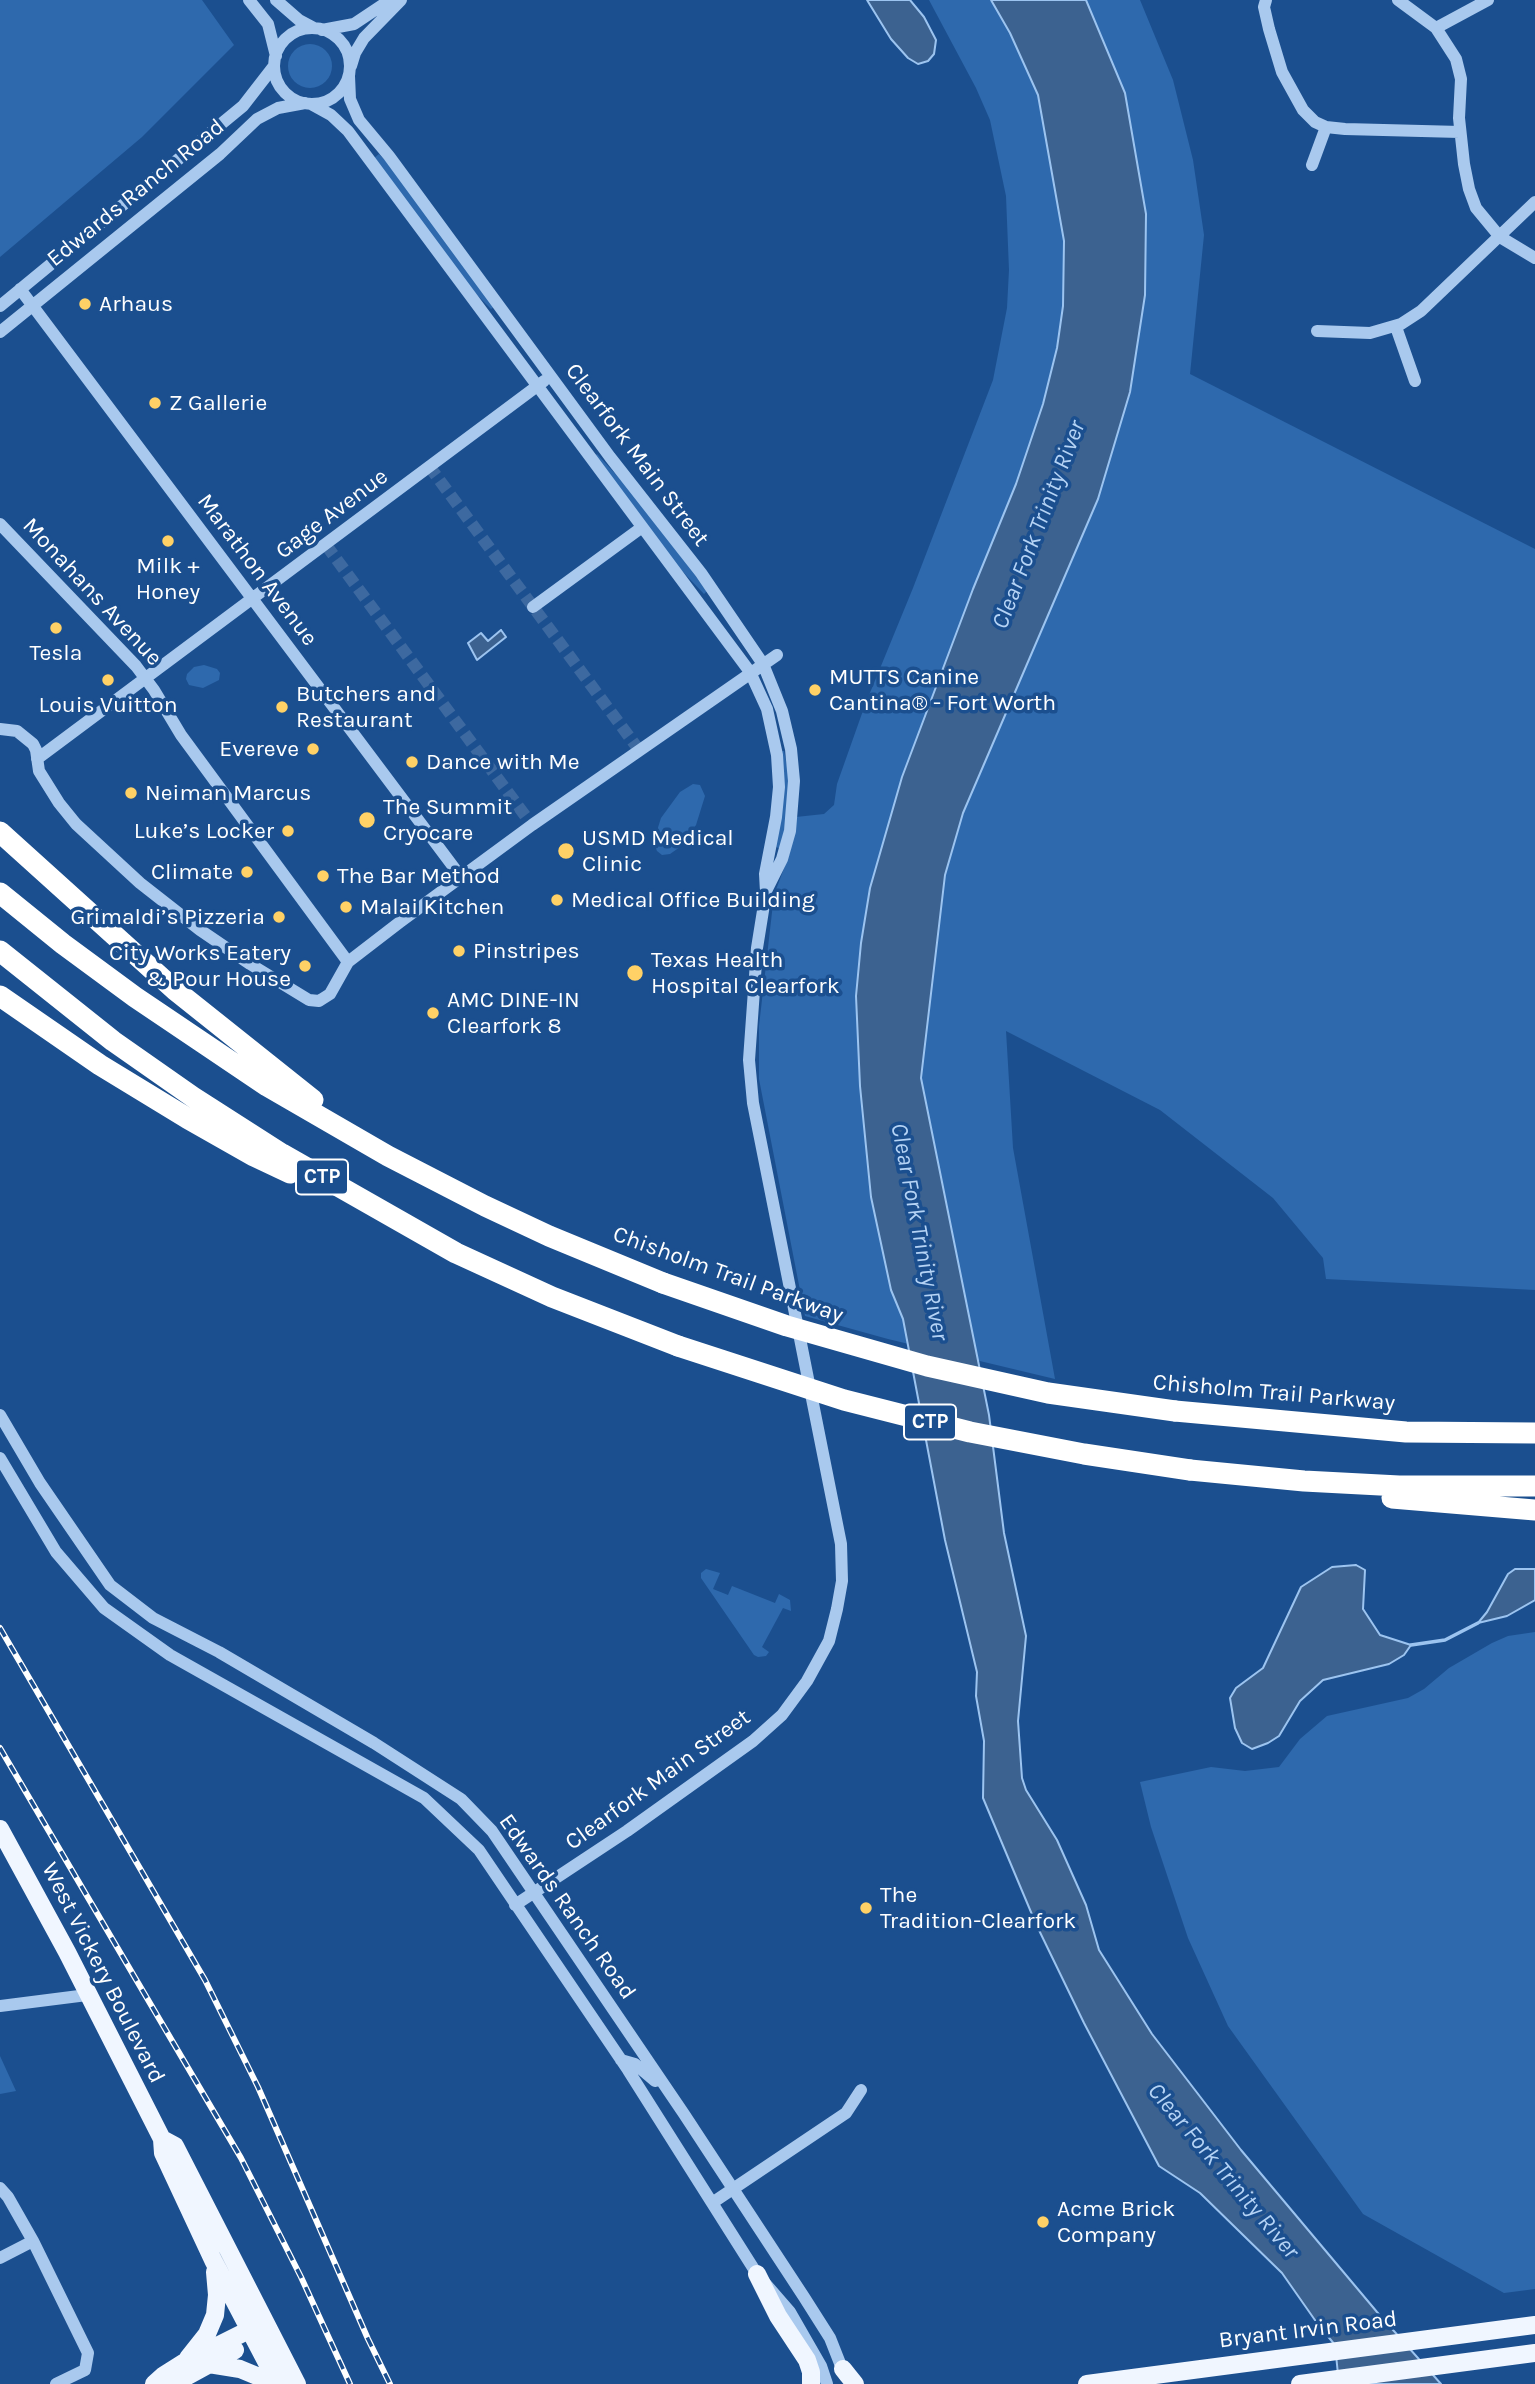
<!DOCTYPE html>
<meta charset="utf-8">
<style>
body{margin:0}
canvas{display:block;background:#1b4f8f}
</style>
<canvas width="1535" height="2384"></canvas>
<script>
const c = document.querySelector('canvas').getContext('2d');
c.lineJoin = 'round';
function paint(path, color) {
  c.fillStyle = color;
  c.fill(path, 'evenodd');
}
function poly(rows) {
  const path = new Path2D();
  for (const r of rows) {
    if (r.length === 3) {
      path.moveTo(r[0] + r[2], r[1]);
      path.arc(r[0], r[1], r[2], 0, 2 * Math.PI);
      continue;
    }
    path.moveTo(r[0], r[1]);
    for (let i = 2; i < r.length; i += 2) path.lineTo(r[i], r[i + 1]);
  }
  return path;
}
function strokePath(path, color, width, dash) {
  c.strokeStyle = color;
  c.lineWidth = width;
  c.lineCap = dash ? 'butt' : 'round';
  c.setLineDash(dash || []);
  c.stroke(path);
}
function drawText(font, color, halo, rows, align = 'center') {
  c.font = font + ' Karla,sans-serif';
  c.lineWidth = 7;
  c.setLineDash([]);
  c.textBaseline = 'middle';
  c.strokeStyle = halo;
  c.fillStyle = color;
  for (const [text, x, y, turn = 0] of rows) {
    c.save();
    c.translate(x, y);
    c.rotate((+turn || 0) * Math.PI / 180);
    c.textAlign = isNaN(turn) ? turn : align;
    if (halo) c.strokeText(text, 0, 0);
    c.fillText(text, 0, 0);
    c.restore();
  }
}
paint(poly([
 [0,0,202,0,234,45,142,137,0,257],
 [929,0,1140,0,1173,80,1193,160,1204,235,1190,374,1535,549,1535,1290,1326,1279,1323,1258,1273,1198,1160,1110,1006,1031,1013,1148,1055,1379,888,1339,805,1316,759,1079,759,1026,774,895,789,855,796,817,824,814,834,805,837,784,865,705,913,588,993,380,1007,308,1009,270,1006,196,990,120,976,88],
 [310,66,22],
 [379,154,389,164,495,306,491,309,465,283,373,159],
 [597,454,633,493,707,591,704,594,666,554,594,457],
 [204,665,217,669,220,673,219,680,203,688,189,685,186,679,187,674,194,667],
 [780,751,784,751,789,775,789,807,781,848,778,848,775,846],
 [693,784,700,785,705,796,696,825,680,847,670,854,662,855,657,851,655,846,655,837,661,818,680,792],
 [706,1569,720,1573,713,1589,728,1595,732,1586,775,1603,779,1594,790,1600,791,1611,783,1608,762,1647,769,1652,766,1656,758,1657,754,1655,712,1594,701,1578,701,1573],
 [1535,1632,1535,2289,1504,2293,1363,2214,1228,2026,1188,1938,1151,1827,1140,1782,1211,1767,1245,1771,1279,1767,1300,1739,1327,1716,1408,1698,1424,1689,1449,1668,1492,1643,1508,1636],
 [0,2056,16,2091,0,2094]
]), '#2e69ad');
const water = poly([
 [867,0,910,0,924,17,936,40,934,54,928,61,918,64,908,58,891,39,867,0],
 [991,0,1086,0,1125,93,1146,214,1145,295,1130,392,1098,499,963,813,945,875,921,1078,989,1415,1004,1533,1026,1636,1018,1721,1022,1778,1026,1790,1057,1840,1086,1905,1099,1950,1152,2034,1241,2150,1377,2312,1441,2384,1339,2384,1335,2345,1317,2323,1282,2273,1200,2193,1159,2166,1084,2023,1036,1924,983,1798,984,1741,976,1696,977,1672,945,1540,903,1319,891,1290,871,1197,860,1086,856,996,861,943,870,888,902,777,973,589,1016,484,1043,404,1057,348,1063,306,1064,241,1038,95,1010,33,991,0],
 [501,630,506,637,477,660,468,643,481,633,488,641,501,630],
 [1356,1565,1365,1570,1363,1609,1380,1635,1411,1645,1404,1655,1389,1664,1323,1680,1300,1701,1279,1736,1268,1743,1252,1749,1242,1743,1235,1728,1230,1698,1236,1688,1263,1668,1301,1587,1332,1567,1356,1565],
 [1515,1569,1535,1569,1535,1600,1507,1616,1478,1623,1487,1612,1508,1574,1515,1569]
]);
paint(water, '#3c6290');
strokePath(water, '#9cc4f0', 2);
strokePath(poly([
 [1411,1645,1445,1640,1478,1623]
]), '#9cc4f0', 3.5);
strokePath(poly([
 [429,466,639,750],
 [326,545,532,825]
]), '#3d69a0', 12, [12, 6]);
strokePath(poly([
 [249,0,268,24,276,56],
 [276,0,299,20,314,28],
 [1266,0,1264,7,1269,29,1282,72,1303,110,1315,122,1326,127,1345,129,1460,132],
 [1398,0,1436,28,1456,59,1461,79,1459,118,1464,164,1469,189,1476,208,1500,237,1535,258],
 [1436,28,1488,0],
 [312,66,38],
 [322,30,354,24,390,0],
 [351,66,355,53,364,38,401,0],
 [349,76,350,99,359,120,389,156,610,457,701,573,763,664,782,711,791,749,794,781,790,831,782,859,766,891],
 [311,104,331,115,348,131,750,672,767,709,777,755,779,787,776,817,765,874,766,892,757,948,749,1060,753,1103,841,1544,842,1581,837,1609,829,1641,807,1681,782,1715,753,1741,627,1831,515,1905],
 [1312,165,1326,127],
 [20,289,461,877],
 [0,306,243,106,274,66],
 [1396,327,1415,381],
 [1317,331,1370,333,1401,324,1421,311,1535,202],
 [0,332,220,154,257,119,278,108,305,103],
 [0,524,136,666,154,690,181,735,348,962],
 [533,607,641,528],
 [0,729,17,731,33,744,36,750,39,771,59,803,76,824,140,883,200,930,250,964,309,1000,319,1001,330,994,348,962,400,922,532,825,777,655],
 [37,759,544,381],
 [0,1415,40,1483,110,1585,153,1618,219,1652,374,1743,461,1799,492,1831,684,2114,804,2297,830,2338,845,2376],
 [0,1458,56,1552,104,1608,170,1655,424,1798,479,1850,628,2070,757,2274,790,2312,821,2366,827,2384],
 [0,2006,87,1995],
 [621,2060,635,2064,655,2081],
 [0,2188,8,2197,33,2241,88,2353,85,2370,56,2384],
 [712,2203,846,2113,861,2090],
 [0,2258,33,2241]
]), '#a9c9ee', 12);
strokePath(poly([
 [0,1829,67,1952,162,2139,163,2153,213,2260,278,2384],
 [162,2139,175,2146,297,2384],
 [757,2274,778,2316,807,2360,811,2372,811,2384],
 [188,2358,207,2334,215,2315,217,2295,215,2272],
 [209,2364,240,2369,257,2376,267,2384],
 [843,2369,855,2384],
 [154,2384,164,2375,183,2363,257,2326],
 [173,2384,235,2350],
 [1087,2384,1535,2325],
 [1300,2384,1535,2353]
]), '#f0f6ff', 18);
strokePath(poly([
 [0,832,175,990,313,1100],
 [0,893,63,944,135,997,267,1086,388,1156,485,1206,549,1236,663,1283],
 [0,951,113,1041,193,1097,282,1154,456,1253,552,1297,678,1346],
 [0,996,100,1065,187,1118,254,1156,290,1173],
 [1175,1411,1406,1432,1535,1433],
 [1190,1470,1304,1481,1399,1486,1535,1486],
 [1392,1498,1535,1510]
]), '#fff', 21);
const rail = poly([
 [0,1628,205,1980,258,2087,368,2339,390,2384],
 [0,1748,241,2158,301,2277,350,2384]
]);
strokePath(rail, '#fff', 6);
strokePath(rail, '#1b4f8f', 3.5, [10]);
strokePath(poly([
 [663,1283,787,1326,927,1366,1048,1393,1175,1411],
 [678,1346,844,1400,970,1432,1084,1454,1190,1470]
]), '#fff', 21);
for (const [x, y, r, color] of [
 [85,304,7,"#ffd166"],
 [155,403,7,"#ffd166"],
 [168,541,7,"#ffd166"],
 [56,628,7,"#ffd166"],
 [108,680,7,"#ffd166"],
 [815,690,7,"#ffd166"],
 [282,707,7,"#ffd166"],
 [313,749,7,"#ffd166"],
 [412,762,7,"#ffd166"],
 [131,793,7,"#ffd166"],
 [367,820,9,"#ffd166"],
 [288,831,7,"#ffd166"],
 [566,851,9,"#ffd166"],
 [247,872,7,"#ffd166"],
 [323,876,7,"#ffd166"],
 [557,900,7,"#ffd166"],
 [346,907,7,"#ffd166"],
 [279,917,7,"#ffd166"],
 [459,951,7,"#ffd166"],
 [305,966,7,"#ffd166"],
 [635,973,9,"#ffd166"],
 [433,1013,7,"#ffd166"],
 [866,1908,7,"#ffd166"],
 [1043,2222,7,"#ffd166"]
]) {
  const dot = new Path2D();
  dot.arc(x, y, r, 0, 2 * Math.PI);
  c.fillStyle = color;
  c.fill(dot);
  strokePath(dot, '#1b4f8f', 2.5);
}
for (const [x, y, w] of [
 [322,1177,52],
 [930,1422,52]
]) {
  const box = new Path2D();
  box.roundRect(x - w / 2, y - 17.5, w, 35, 5);
  c.fillStyle = '#1b4f8f';
  c.fill(box);
  strokePath(box, '#fff', 2);
}
drawText('bold 21px', '#fff', null, [
 ["CTP",322,1177],
 ["CTP",930,1422]
]);
drawText('23px', '#fff', '#1b4f8f', [
 ["Edwards Ranch Road",136,193,-39],
 ["Clearfork Main Street",637,455,53],
 ["Gage Avenue",332,514,-37],
 ["Marathon Avenue",257,570,53],
 ["Monahans Avenue",92,592,47],
 ["Chisholm Trail Parkway",728,1275,20],
 ["Chisholm Trail Parkway",1274,1393,5],
 ["Clearfork Main Street",658,1780,-36],
 ["Edwards Ranch Road",567,1907,55],
 ["West Vickery Boulevard",103,1973,63],
 ["Bryant Irvin Road",1308,2330,-7]
]);
drawText('23px', '#fff', '#1b4f8f', [
 ["Arhaus",99,304],
 ["Z Gallerie",169,403],
 ["Milk +",168,566,"center"],
 ["Honey",168,592,"center"],
 ["Tesla",56,653,"center"],
 ["MUTTS Canine",829,677],
 ["Cantina® - Fort Worth",829,703],
 ["Butchers and",296,694],
 ["Restaurant",296,720],
 ["Louis Vuitton",108,705,"center"],
 ["Evereve",299,749,"right"],
 ["Dance with Me",426,762],
 ["Neiman Marcus",145,793],
 ["The Summit",383,807],
 ["Cryocare",383,833],
 ["Luke’s Locker",274,831,"right"],
 ["USMD Medical",582,838],
 ["Clinic",582,864],
 ["Climate",233,872,"right"],
 ["The Bar Method",337,876],
 ["Medical Office Building",571,900],
 ["Malai Kitchen",360,907],
 ["Grimaldi’s Pizzeria",265,917,"right"],
 ["Pinstripes",473,951],
 ["City Works Eatery",291,953,"right"],
 ["& Pour House",291,979,"right"],
 ["Texas Health",651,960],
 ["Hospital Clearfork",651,986],
 ["AMC DINE-IN",447,1000],
 ["Clearfork 8",447,1026],
 ["The",880,1895],
 ["Tradition-Clearfork",880,1921],
 ["Acme Brick",1057,2209],
 ["Company",1057,2235]
], 'left');
drawText('italic 24px', '#b5d3f5', '#1b4f8f', [
 ["Clear Fork Trinity River",1039,525,-69],
 ["Clear Fork Trinity River",919,1232,79],
 ["Clear Fork Trinity River",1223,2171,50]
]);
</script>
